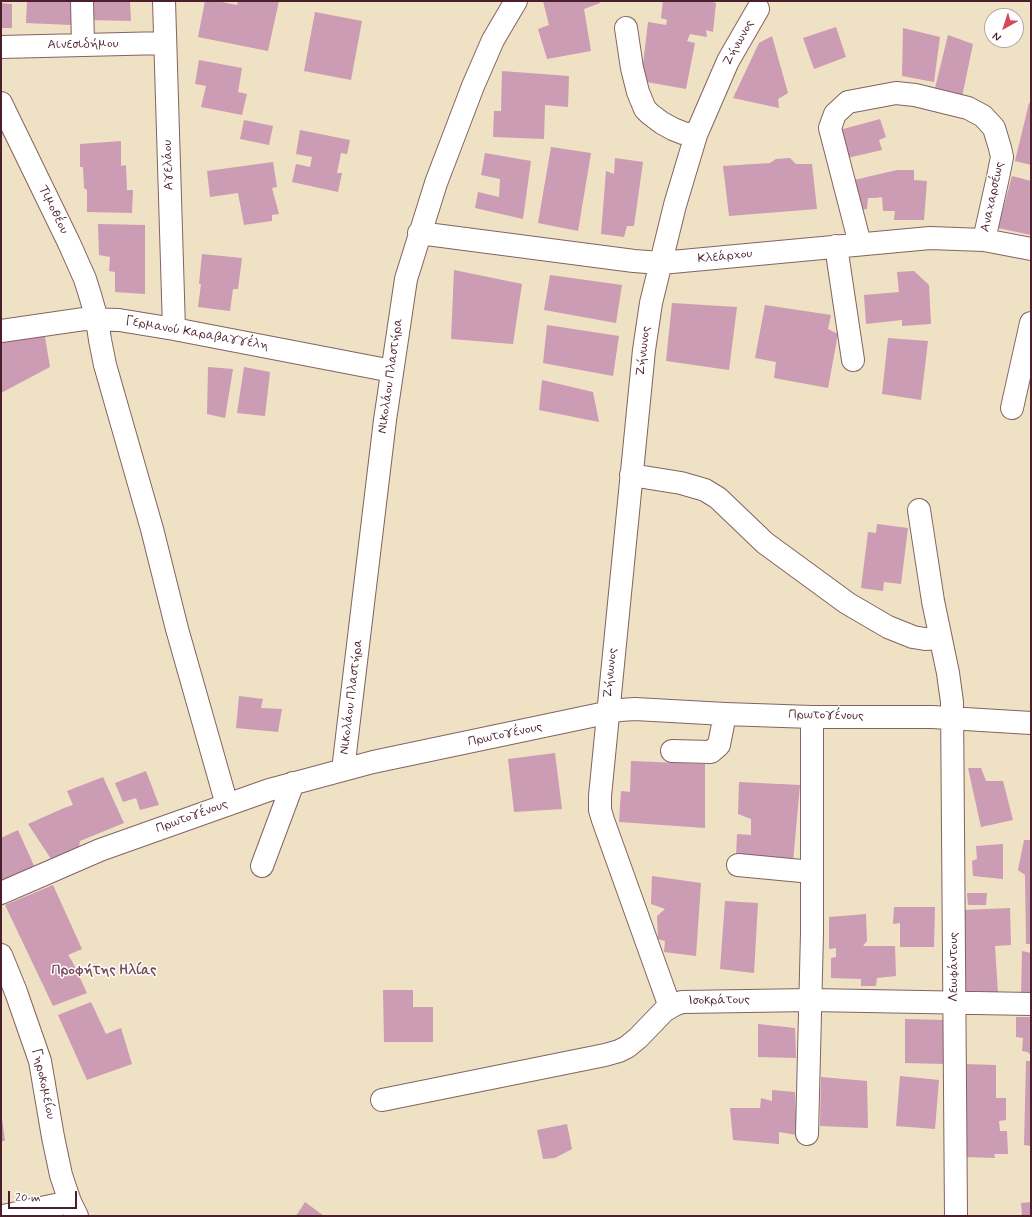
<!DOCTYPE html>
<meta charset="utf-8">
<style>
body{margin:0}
#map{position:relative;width:1032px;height:1217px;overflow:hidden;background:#efe1c3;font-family:Mynerve,sans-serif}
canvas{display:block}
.frame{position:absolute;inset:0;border:2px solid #4a1f2b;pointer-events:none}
.north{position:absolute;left:984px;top:8px;width:40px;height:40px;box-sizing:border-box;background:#fff;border:1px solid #b7a5aa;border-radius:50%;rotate:219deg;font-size:11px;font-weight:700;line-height:16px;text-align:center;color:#4a1f2b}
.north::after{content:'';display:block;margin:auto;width:14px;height:18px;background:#d1495b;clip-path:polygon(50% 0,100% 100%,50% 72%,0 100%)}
.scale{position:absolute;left:8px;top:1191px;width:69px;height:18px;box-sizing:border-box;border:2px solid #4a1f2b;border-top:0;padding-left:5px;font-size:12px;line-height:14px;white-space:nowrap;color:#4a1f2b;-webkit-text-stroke:3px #fff;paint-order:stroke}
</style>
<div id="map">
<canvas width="1032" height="1217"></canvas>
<div class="frame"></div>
<div class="north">N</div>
<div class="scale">20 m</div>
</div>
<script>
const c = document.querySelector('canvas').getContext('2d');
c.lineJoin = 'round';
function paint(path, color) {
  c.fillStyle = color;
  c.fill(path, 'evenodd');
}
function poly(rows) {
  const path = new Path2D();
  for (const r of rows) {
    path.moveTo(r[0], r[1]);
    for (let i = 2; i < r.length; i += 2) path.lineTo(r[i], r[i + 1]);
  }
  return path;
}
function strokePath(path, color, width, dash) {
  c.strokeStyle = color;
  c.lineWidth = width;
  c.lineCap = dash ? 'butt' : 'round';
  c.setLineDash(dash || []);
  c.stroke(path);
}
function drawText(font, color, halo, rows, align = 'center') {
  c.font = font + ' Mynerve,sans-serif';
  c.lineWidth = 3;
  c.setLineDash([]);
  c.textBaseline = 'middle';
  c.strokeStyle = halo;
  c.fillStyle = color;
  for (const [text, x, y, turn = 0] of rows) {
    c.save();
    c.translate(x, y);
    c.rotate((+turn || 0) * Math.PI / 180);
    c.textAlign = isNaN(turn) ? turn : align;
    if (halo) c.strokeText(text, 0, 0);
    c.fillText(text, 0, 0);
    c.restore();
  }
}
paint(poly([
 [27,1,72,1,71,25,26,23],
 [88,1,130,1,131,21,89,20],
 [205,1,217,1,237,5,238,1,279,1,268,51,198,37],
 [543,1,599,1,600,3,584,9,591,51,547,59,538,29,549,25],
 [663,1,709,1,716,3,713,32,706,30,707,37,690,34,687,41,695,43,686,89,641,81,648,22,666,25,667,20,661,18],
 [1,3,12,4,12,28,1,28],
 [315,12,362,21,351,80,304,71],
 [836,27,846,57,814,69,803,38],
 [903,28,940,37,934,82,902,76],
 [948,35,973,44,962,97,934,92],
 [772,36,788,93,778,99,779,108,733,98,759,43],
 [199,60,242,68,238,92,247,94,242,115,201,107,206,86,195,84],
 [502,71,569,76,568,107,545,105,544,139,493,137,494,111,501,111],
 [1029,103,1031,104,1031,165,1015,161],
 [880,119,886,137,879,140,882,150,843,159,836,131],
 [244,120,273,126,269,145,240,139],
 [300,130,350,140,347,154,341,153,337,173,342,173,338,192,292,182,296,164,310,167,312,157,296,154],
 [121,141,121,166,126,165,127,190,133,190,132,213,87,212,87,190,84,188,83,167,80,167,80,144],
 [551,147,591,153,578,231,538,223],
 [485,153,531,161,523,219,475,208,478,192,499,197,500,179,481,175],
 [615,158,643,162,634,226,627,226,624,237,601,234,606,171,614,174],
 [790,158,796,164,812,164,817,209,729,216,723,166,770,163,776,159],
 [273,162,277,187,272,188,279,214,272,215,272,221,244,225,238,193,210,197,207,171],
 [897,170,914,170,914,180,927,181,924,220,894,220,895,211,883,211,882,197,876,198,868,198,867,209,857,210,850,181],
 [1012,176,1031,181,1031,235,998,228],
 [98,224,145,225,145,294,115,292,115,272,109,271,110,257,99,255],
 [202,254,242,258,238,289,233,289,230,311,198,307,201,284,199,284],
 [454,270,522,284,513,344,451,339],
 [914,271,929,285,931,324,902,326,902,320,866,324,864,295,899,292,897,272],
 [550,275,622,285,616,323,544,310],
 [672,303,737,307,729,370,666,361],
 [765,305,831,315,828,329,838,334,828,388,774,378,776,362,755,358],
 [547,325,619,336,613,376,543,363],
 [44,331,50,367,1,393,1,342],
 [888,338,928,341,921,400,882,394],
 [208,367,233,369,225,418,207,414],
 [244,367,270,372,265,416,237,413],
 [542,380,593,392,599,422,539,410],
 [877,524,908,528,901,584,884,582,883,591,861,588,868,532,876,533],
 [239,696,263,699,261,708,282,709,278,732,236,728],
 [555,753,562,809,514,812,508,759],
 [631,761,705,764,705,828,619,822,621,791,630,792],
 [968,768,981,768,986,781,1003,781,1013,820,981,827],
 [146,771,159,805,140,810,136,798,123,802,115,783],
 [103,777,124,823,80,841,78,852,53,862,28,824,64,808,73,805,67,791],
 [739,782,800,785,793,862,736,857,737,834,751,835,751,819,738,814],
 [18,830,36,870,1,884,1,838],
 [1024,840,1031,840,1031,944,1026,944,1025,875,1018,870],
 [1003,844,1003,879,973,876,972,861,977,859,976,846],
 [652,876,701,883,696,956,664,952,665,941,658,939,657,916,665,909,651,904],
 [53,885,82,949,68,955,72,961,87,993,53,1006,5,905],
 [967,893,987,893,986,905,968,905],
 [725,901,758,903,754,973,720,969],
 [894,907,935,907,934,947,900,947,900,923,893,924],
 [1010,908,1011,945,995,946,998,993,964,995,963,910],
 [866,914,867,941,863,946,895,946,896,976,877,978,876,986,861,986,861,979,831,978,831,958,836,957,836,948,829,949,829,917],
 [1022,951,1031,953,1031,997,1021,997],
 [383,990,413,990,413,1007,433,1007,433,1042,384,1042],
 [91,1002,106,1034,121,1028,132,1064,87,1080,58,1015],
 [1016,1017,1031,1017,1031,1056,1028,1052,1022,1051,1023,1038,1016,1037],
 [905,1019,943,1020,944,1064,905,1063],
 [758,1024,795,1028,796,1058,758,1057],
 [1026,1061,1031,1061,1031,1146,1024,1145],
 [963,1064,996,1065,996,1098,1006,1098,1006,1120,999,1121,1000,1131,1007,1131,1008,1154,994,1154,995,1158,964,1157],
 [900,1076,939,1080,935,1129,896,1126],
 [821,1077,867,1081,868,1128,820,1126],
 [772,1090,795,1092,797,1135,779,1132,779,1144,733,1140,730,1108,760,1108,761,1098,772,1101],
 [2,1119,5,1141,1,1141,1,1120],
 [567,1124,572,1149,555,1158,543,1159,537,1130],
 [305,1202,324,1216,296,1216],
 [1031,1202,1031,1216,1022,1216,1021,1203]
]), '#cc9bb4');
const minor = poly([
 [82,1,83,45],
 [164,1,174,329],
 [626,28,632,68,638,92,645,109,650,114,662,123,673,129,683,133,696,135],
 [1,47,165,43],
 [1,103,69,243,85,279,90,295,97,319,100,340,105,365,152,529,177,629,227,805],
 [419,233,634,261,661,263,930,238,984,240,1031,249],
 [860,244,830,128,835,114,848,102,896,93,915,95,968,108,983,116,994,128,1000,148,1002,157,998,177,984,240],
 [836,246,853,360],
 [1,331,84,319,119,320,174,329,392,371],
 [1012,408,1031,323],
 [631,475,681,483,705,490,718,498,765,543,847,603,888,627,913,637,925,639,940,638],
 [919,510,933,601,948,673,952,702,956,1216],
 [672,751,711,752,719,745,725,714],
 [343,770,385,420,406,279,436,183,473,86,493,40,516,1],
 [738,865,812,872],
 [262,866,293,783],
 [1,893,100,850,269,790,373,762,620,710,635,709,725,714,812,717,932,717,1031,723],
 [670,1007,603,820,600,810,600,796,644,350,651,303,675,205,696,135,728,61,758,9],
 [382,1100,605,1055,619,1051,627,1047,638,1038,664,1011,676,1004,682,1002,811,1000,1031,1004],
 [807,1134,812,933,812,717],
 [3,1216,70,1202]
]);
const major = poly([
 [1,955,16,992,40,1061,53,1137,61,1175,70,1202,77,1216]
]);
strokePath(minor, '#846360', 24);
strokePath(major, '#846360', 24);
strokePath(minor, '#fff', 22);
strokePath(major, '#fff', 22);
drawText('13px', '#4a1f2b', '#fff', [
 ["Ζήνωνος",739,43,-61],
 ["Αινεσιδήμου",83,45,-1],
 ["Αγελάου",169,165,-92],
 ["Αναχαρσέως",993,197,-78],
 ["Τιμοθέου",53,210,64],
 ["Κλεάρχου",725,257,-6],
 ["Γερμανού Καραβαγγέλη",197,334,10],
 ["Ζήνωνος",644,351,-83],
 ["Νικολάου Πλαστήρα",391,376,-82],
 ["Ζήνωνος",611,673,-84],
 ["Νικολάου Πλαστήρα",352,697,-83],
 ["Πρωτογένους",826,716,1],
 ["Πρωτογένους",505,735,-12],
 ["Πρωτογένους",192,817,-20],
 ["Λεωφάντους",954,967,-90],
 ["Ισοκράτους",719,1001,-1],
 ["Γηροκομείου",43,1084,78]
]);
drawText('bold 14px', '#784a5b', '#fff', [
 ["Προφήτης Ηλίας",104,971]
]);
</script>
